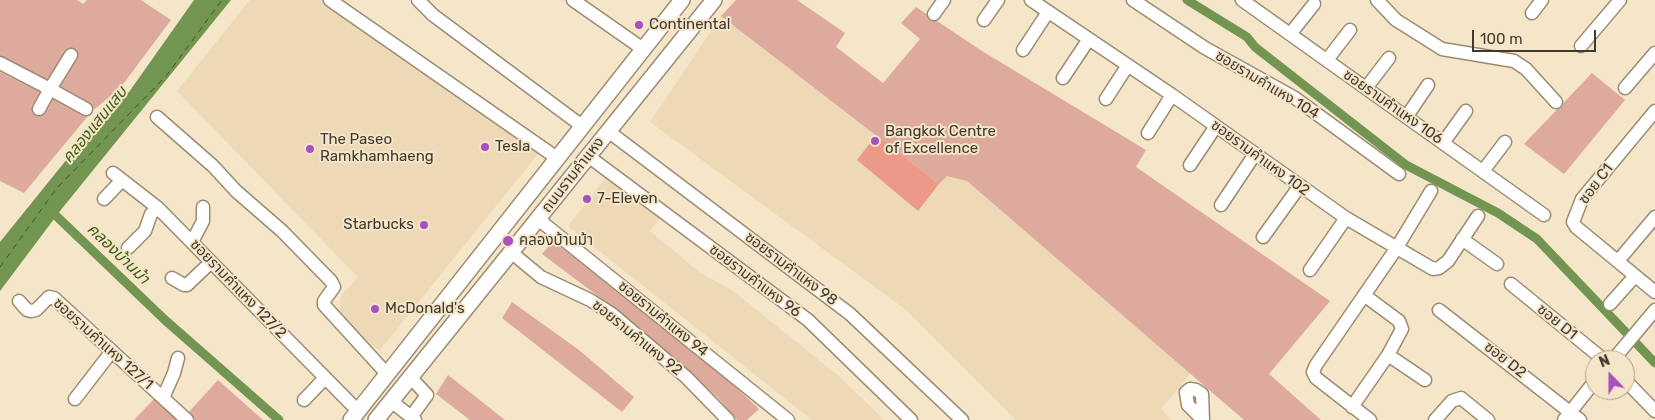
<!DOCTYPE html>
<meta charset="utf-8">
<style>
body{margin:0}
#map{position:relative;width:1655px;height:420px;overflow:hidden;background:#f5e5c9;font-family:Rubik,sans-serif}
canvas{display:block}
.north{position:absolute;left:1585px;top:350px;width:50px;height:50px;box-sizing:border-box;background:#f5e5c9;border:1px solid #ada18b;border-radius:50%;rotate:338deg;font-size:14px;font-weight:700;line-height:20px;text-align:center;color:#403a2f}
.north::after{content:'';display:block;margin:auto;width:18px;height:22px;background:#a751bf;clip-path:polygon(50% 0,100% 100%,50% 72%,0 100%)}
.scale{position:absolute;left:1472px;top:30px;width:124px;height:22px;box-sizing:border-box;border:2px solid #403a2f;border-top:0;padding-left:6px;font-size:15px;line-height:18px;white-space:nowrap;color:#403a2f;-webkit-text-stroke:4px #f5e5c9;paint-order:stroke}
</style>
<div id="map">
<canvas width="1655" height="420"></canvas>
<div class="north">N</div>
<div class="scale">100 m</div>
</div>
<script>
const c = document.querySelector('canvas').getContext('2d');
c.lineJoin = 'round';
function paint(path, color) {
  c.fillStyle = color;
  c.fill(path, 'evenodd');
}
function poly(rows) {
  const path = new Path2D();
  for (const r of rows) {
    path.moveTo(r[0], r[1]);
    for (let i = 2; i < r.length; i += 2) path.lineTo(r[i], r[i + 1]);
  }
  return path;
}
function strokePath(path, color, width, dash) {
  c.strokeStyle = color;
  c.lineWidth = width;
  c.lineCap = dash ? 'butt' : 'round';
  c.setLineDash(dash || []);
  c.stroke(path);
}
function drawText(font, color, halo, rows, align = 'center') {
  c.font = font + ' Rubik,"Noto Sans Thai",sans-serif';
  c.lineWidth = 4;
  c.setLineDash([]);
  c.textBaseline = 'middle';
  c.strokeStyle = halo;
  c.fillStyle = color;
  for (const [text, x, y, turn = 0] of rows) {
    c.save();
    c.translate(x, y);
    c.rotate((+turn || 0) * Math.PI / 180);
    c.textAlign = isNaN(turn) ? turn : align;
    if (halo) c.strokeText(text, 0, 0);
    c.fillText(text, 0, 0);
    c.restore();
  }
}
paint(poly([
 [250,0,323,0,538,154,379,351,339,316,341,296,358,277,177,91],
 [721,16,876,135,857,160,918,210,939,184,947,176,967,181,1191,373,1161,409,1172,420,1016,420,905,309,650,122],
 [613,168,666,209,650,231,699,272,733,291,840,377,884,420,812,420,568,226]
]), '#edd9b6');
paint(poly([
 [0,0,77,0,83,4,87,0,141,0,171,20,121,87,95,109,0,57],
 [736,0,797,0,845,33,836,47,883,83,920,39,901,23,916,7,982,51,1146,150,1136,167,1330,301,1269,374,1321,420,1244,420,967,181,947,176,939,184,721,16],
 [0,72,88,116,24,193,0,181],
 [1592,73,1625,100,1564,174,1524,144],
 [553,241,629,300,728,380,759,409,747,420,737,420,717,397,635,324,542,254],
 [512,302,579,350,634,397,622,412,502,318],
 [448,375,505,420,470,420,436,394],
 [218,380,263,420,195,420,188,413],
 [154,399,177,420,134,420]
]), '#dfaa9e');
paint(poly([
 [876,135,939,184,918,211,857,160]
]), '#ec9987');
paint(poly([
 [194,0,231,0,60,211,0,291,0,242,101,117,129,92]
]), '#729551');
strokePath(poly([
 [1187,0,1247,37,1255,47,1406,165,1498,213,1537,239,1655,363],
 [49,209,165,320,279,420]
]), '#729551', 9);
strokePath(poly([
 [0,267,56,189,167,75,222,0]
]), '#3b5d13', 1, [6, 5]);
const minor = poly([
 [330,0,557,158],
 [418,0,433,15,582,126],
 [573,0,643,49],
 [1031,0,1172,95,1346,218,1433,269,1439,268,1448,261,1478,216],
 [1133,0,1205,48,1295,98,1399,174],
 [1242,0,1544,215],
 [1377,0,1396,20,1442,49,1514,61,1526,69,1556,102],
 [1532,13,1542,0],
 [934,14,944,0],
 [984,20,998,0],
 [1291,33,1314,4],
 [1581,46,1620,0],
 [1023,50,1048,12],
 [1327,60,1350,30],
 [0,63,50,89,71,55],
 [1063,78,1089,39],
 [1366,88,1389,58],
 [1625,88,1655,53],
 [1106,99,1128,65],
 [39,109,50,89,86,109],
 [1655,111,1582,199,1573,222,1576,227,1655,292],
 [1407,116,1428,85],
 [157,117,213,166,236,191,282,231,331,281,334,287,324,301,324,305,387,374],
 [608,131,850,314,962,420],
 [1148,133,1172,95],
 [1443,143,1466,111],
 [588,156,808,320,911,420],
 [1190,165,1216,126],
 [1483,171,1505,142],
 [113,173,158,208,358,411],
 [104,199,122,180],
 [1221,205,1255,154],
 [538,219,788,420],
 [1263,237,1299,187],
 [1462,239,1497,264],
 [192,242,203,221,203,207],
 [128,248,145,231,151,214,158,208],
 [512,253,541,277,590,300,612,314,686,377,728,420],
 [1618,261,1655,217],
 [1310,270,1346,218],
 [172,278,184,285,187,285,211,262],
 [1511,284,1604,360],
 [19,301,27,310,31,311,36,310,49,297,54,298,187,420],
 [1610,304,1635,276],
 [1439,310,1580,420],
 [1388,355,1425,380],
 [1613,360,1655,310],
 [1625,380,1655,411],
 [163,398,174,373,178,358],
 [75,399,112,351],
 [304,400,325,378],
 [391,401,415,420],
 [1352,407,1388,355,1402,329,1399,321,1364,295],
 [411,417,427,395,411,378],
 [1203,420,1202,394,1196,390,1190,389,1186,392,1188,405,1203,420],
 [1370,420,1316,378,1313,372,1316,365,1396,249,1431,191],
 [1435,420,1452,401,1461,398,1488,420],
 [1564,420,1595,381]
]);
const major = poly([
 [351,420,682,0],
 [376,420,714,0]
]);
strokePath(minor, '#9a8c72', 15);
strokePath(major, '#9a8c72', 18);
strokePath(minor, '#fff', 12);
strokePath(major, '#fff', 15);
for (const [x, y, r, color] of [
 [639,25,5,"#a751bf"],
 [875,141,5,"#a751bf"],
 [485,147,5,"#a751bf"],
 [310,149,5,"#a751bf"],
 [587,199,5,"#a751bf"],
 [424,225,5,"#a751bf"],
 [508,241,6,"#a751bf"],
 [375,309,5,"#a751bf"]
]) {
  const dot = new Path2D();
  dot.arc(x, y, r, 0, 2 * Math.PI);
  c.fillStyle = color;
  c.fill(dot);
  strokePath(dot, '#f5e5c9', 2);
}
drawText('15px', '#403a2f', '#f5e5c9', [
 ["Continental",649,25],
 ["Bangkok Centre",885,132],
 ["of Excellence",885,149],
 ["The Paseo",320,140],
 ["Ramkhamhaeng",320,157],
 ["Tesla",495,147],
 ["7-Eleven",597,199],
 ["Starbucks",414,225,"right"],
 ["คลองบ้านม้า",519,241],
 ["McDonald's",385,309]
], 'left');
drawText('15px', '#403a2f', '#f5e5c9', [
 ["ซอยรามคําแหง 104",1267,85,31],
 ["ซอยรามคําแหง 106",1393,107,35],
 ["ซอยรามคําแหง 102",1260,158,36],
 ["ถนนรามคำแหง",573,175,-52],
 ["ซอย C1",1596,184,-53],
 ["ซอยรามคําแหง 98",791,269,37],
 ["ซอยรามคําแหง 96",755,281,37],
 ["ซอยรามคำแหง 127/2",238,289,46],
 ["ซอยรามคําแหง 94",663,319,39],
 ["ซอย D1",1557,322,39],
 ["ซอยรามคําแหง 92",637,338,39],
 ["ซอยรามคำแหง 127/1",103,344,42],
 ["ซอย D2",1505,360,38]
]);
drawText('italic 16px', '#3b5d13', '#f5e5c9', [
 ["คลองแสนแสบ",95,125,-51],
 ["คลองบ้านม้า",118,254,44]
]);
</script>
